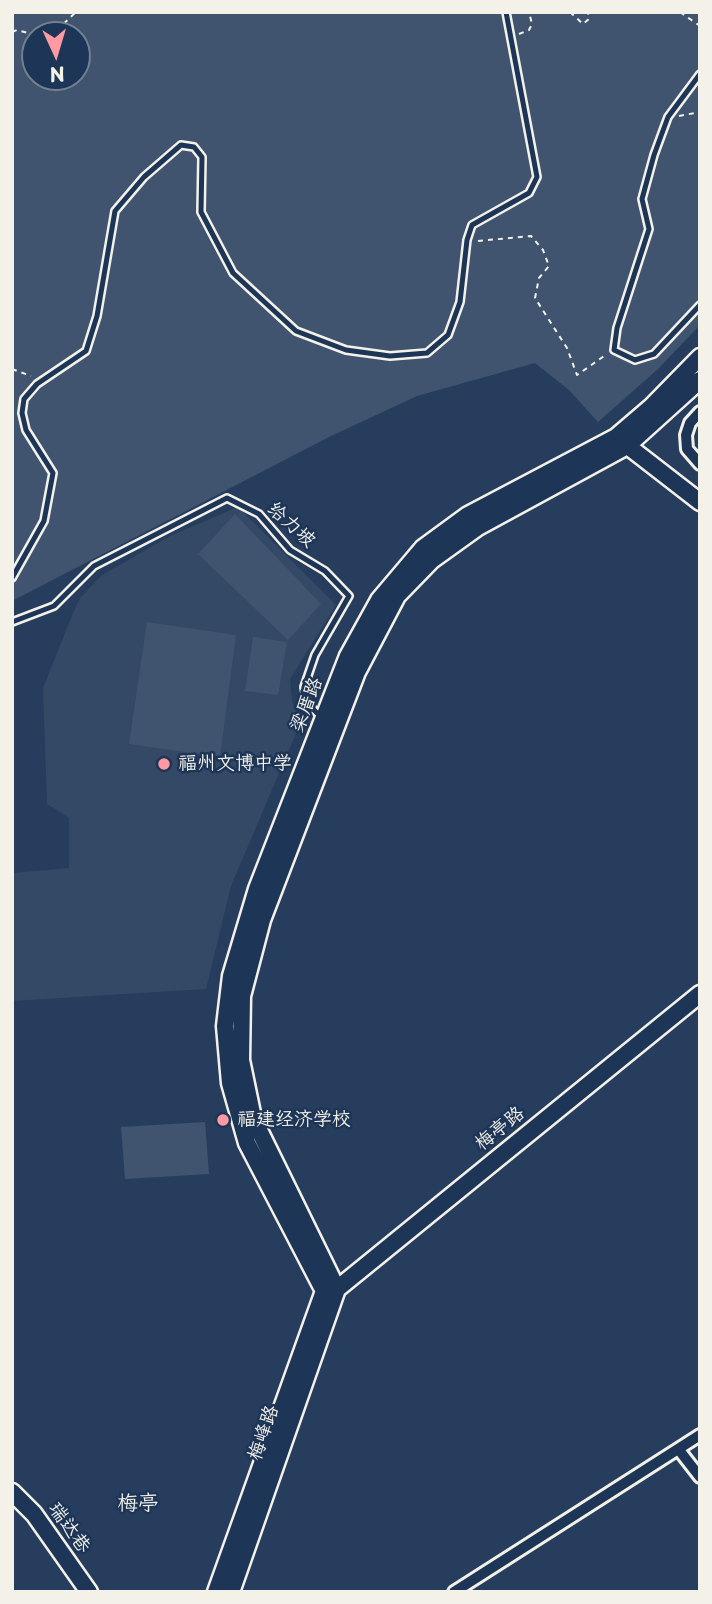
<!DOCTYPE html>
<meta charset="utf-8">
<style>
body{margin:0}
#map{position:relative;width:712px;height:1604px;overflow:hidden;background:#263d5d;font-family:"Playpen Sans",sans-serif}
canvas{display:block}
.frame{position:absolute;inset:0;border:14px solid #f4f1e8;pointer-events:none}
.north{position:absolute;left:21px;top:21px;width:70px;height:70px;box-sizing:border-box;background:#1d3557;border:2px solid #738091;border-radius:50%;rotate:176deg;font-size:19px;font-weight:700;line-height:28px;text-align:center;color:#f4f1e8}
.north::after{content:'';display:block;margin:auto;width:24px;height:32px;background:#ff9aa2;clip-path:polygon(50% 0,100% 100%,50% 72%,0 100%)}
</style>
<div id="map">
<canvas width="712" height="1604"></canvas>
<div class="frame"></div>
<div class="north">N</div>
</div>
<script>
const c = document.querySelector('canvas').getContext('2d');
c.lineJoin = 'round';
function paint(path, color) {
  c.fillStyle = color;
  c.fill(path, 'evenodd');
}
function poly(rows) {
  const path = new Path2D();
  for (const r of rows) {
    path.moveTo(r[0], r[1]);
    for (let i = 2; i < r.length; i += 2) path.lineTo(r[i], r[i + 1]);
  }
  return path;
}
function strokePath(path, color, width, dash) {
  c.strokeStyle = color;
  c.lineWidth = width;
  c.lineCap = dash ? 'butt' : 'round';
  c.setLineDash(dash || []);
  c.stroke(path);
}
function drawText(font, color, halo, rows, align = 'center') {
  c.font = font + ' "Playpen Sans","LXGW WenKai TC",sans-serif';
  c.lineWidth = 5;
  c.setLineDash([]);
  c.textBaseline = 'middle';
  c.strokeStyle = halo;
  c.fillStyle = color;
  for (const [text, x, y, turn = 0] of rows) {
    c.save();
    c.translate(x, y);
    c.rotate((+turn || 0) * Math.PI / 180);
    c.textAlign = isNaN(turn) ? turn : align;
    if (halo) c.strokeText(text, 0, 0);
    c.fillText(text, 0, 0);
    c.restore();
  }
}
paint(poly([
 [238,507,336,605,290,679,292,701,300,724,231,886,206,989,12,1001,12,873,69,868,69,818,47,804,43,688,73,613,80,598,102,575,172,535]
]), '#334966');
paint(poly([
 [12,12,700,12,700,325,658,369,598,422,569,390,535,363,417,396,329,437,12,601],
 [35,35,77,35,77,77,35,77],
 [235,514,321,604,288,640,198,554],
 [147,622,236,635,220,757,129,744],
 [253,637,287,642,278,695,245,691],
 [205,1122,209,1174,125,1179,121,1127]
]), '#40546f');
const lane = poly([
 [700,74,668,117,654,155,642,199,649,229,617,328,614,350,635,360,654,354,700,305],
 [12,578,44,521,53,473,26,430,22,413,24,399,37,384,86,351,97,316,115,211,144,177,181,145,194,147,202,157,201,212,233,273,296,331,346,350,390,356,427,353,448,335,460,302,467,240,472,225,529,193,537,177,506,12],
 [12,622,54,606,94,566,227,498,259,514,290,550,325,571,349,596,315,655,304,687,307,703,321,717]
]);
const street = poly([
 [700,412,690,423,686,435,687,449,700,464],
 [679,1450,700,1477],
 [454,1592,700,1435]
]);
const secondary = poly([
 [620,440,700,502],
 [328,1290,337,1289,700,994],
 [324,1291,247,1143,230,1083,225,1026,231,976,257,889,348,656,379,600,423,548,468,515,616,437,651,407,700,357],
 [12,1492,34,1514,89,1592],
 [216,1592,324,1291],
 [231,1592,337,1289,253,1118,241,1060,242,996,262,920,357,672,397,596,432,560,478,527,627,446,700,380]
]);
strokePath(lane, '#f4f1e8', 10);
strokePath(street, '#f4f1e8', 16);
strokePath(secondary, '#f4f1e8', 21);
strokePath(poly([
 [570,12,583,24,589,19,588,12],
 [680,12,700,26],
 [12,32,17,30,35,35],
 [519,34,529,30,532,24,529,12],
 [37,35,56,31,76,12],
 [679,116,700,112],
 [478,241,531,236,543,250,549,266,539,278,535,298,567,348,577,375,607,354],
 [12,369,31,376]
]), '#f4f1e8', 2, [5, 5]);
strokePath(lane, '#1d3557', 5);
strokePath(street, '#1d3557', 10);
strokePath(secondary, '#1d3557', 16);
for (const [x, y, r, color] of [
 [164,764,7,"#ff9aa2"],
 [223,1120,7,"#ff9aa2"]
]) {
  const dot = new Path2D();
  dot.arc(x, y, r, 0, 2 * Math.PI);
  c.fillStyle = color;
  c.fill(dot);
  strokePath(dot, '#1d3557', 2.5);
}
drawText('19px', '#f4f1e8', '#1d3557', [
 ["给力坡",291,525,42],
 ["梁厝路",307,705,-69],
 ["梅亭路",500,1129,-39],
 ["梅峰路",264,1433,-71],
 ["瑞达巷",69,1528,54]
]);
drawText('19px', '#f4f1e8', '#1d3557', [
 ["福州文博中学",178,764],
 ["福建经济学校",237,1120]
], 'left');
drawText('21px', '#f4f1e8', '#1d3557', [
 ["梅亭",138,1504]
]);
</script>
